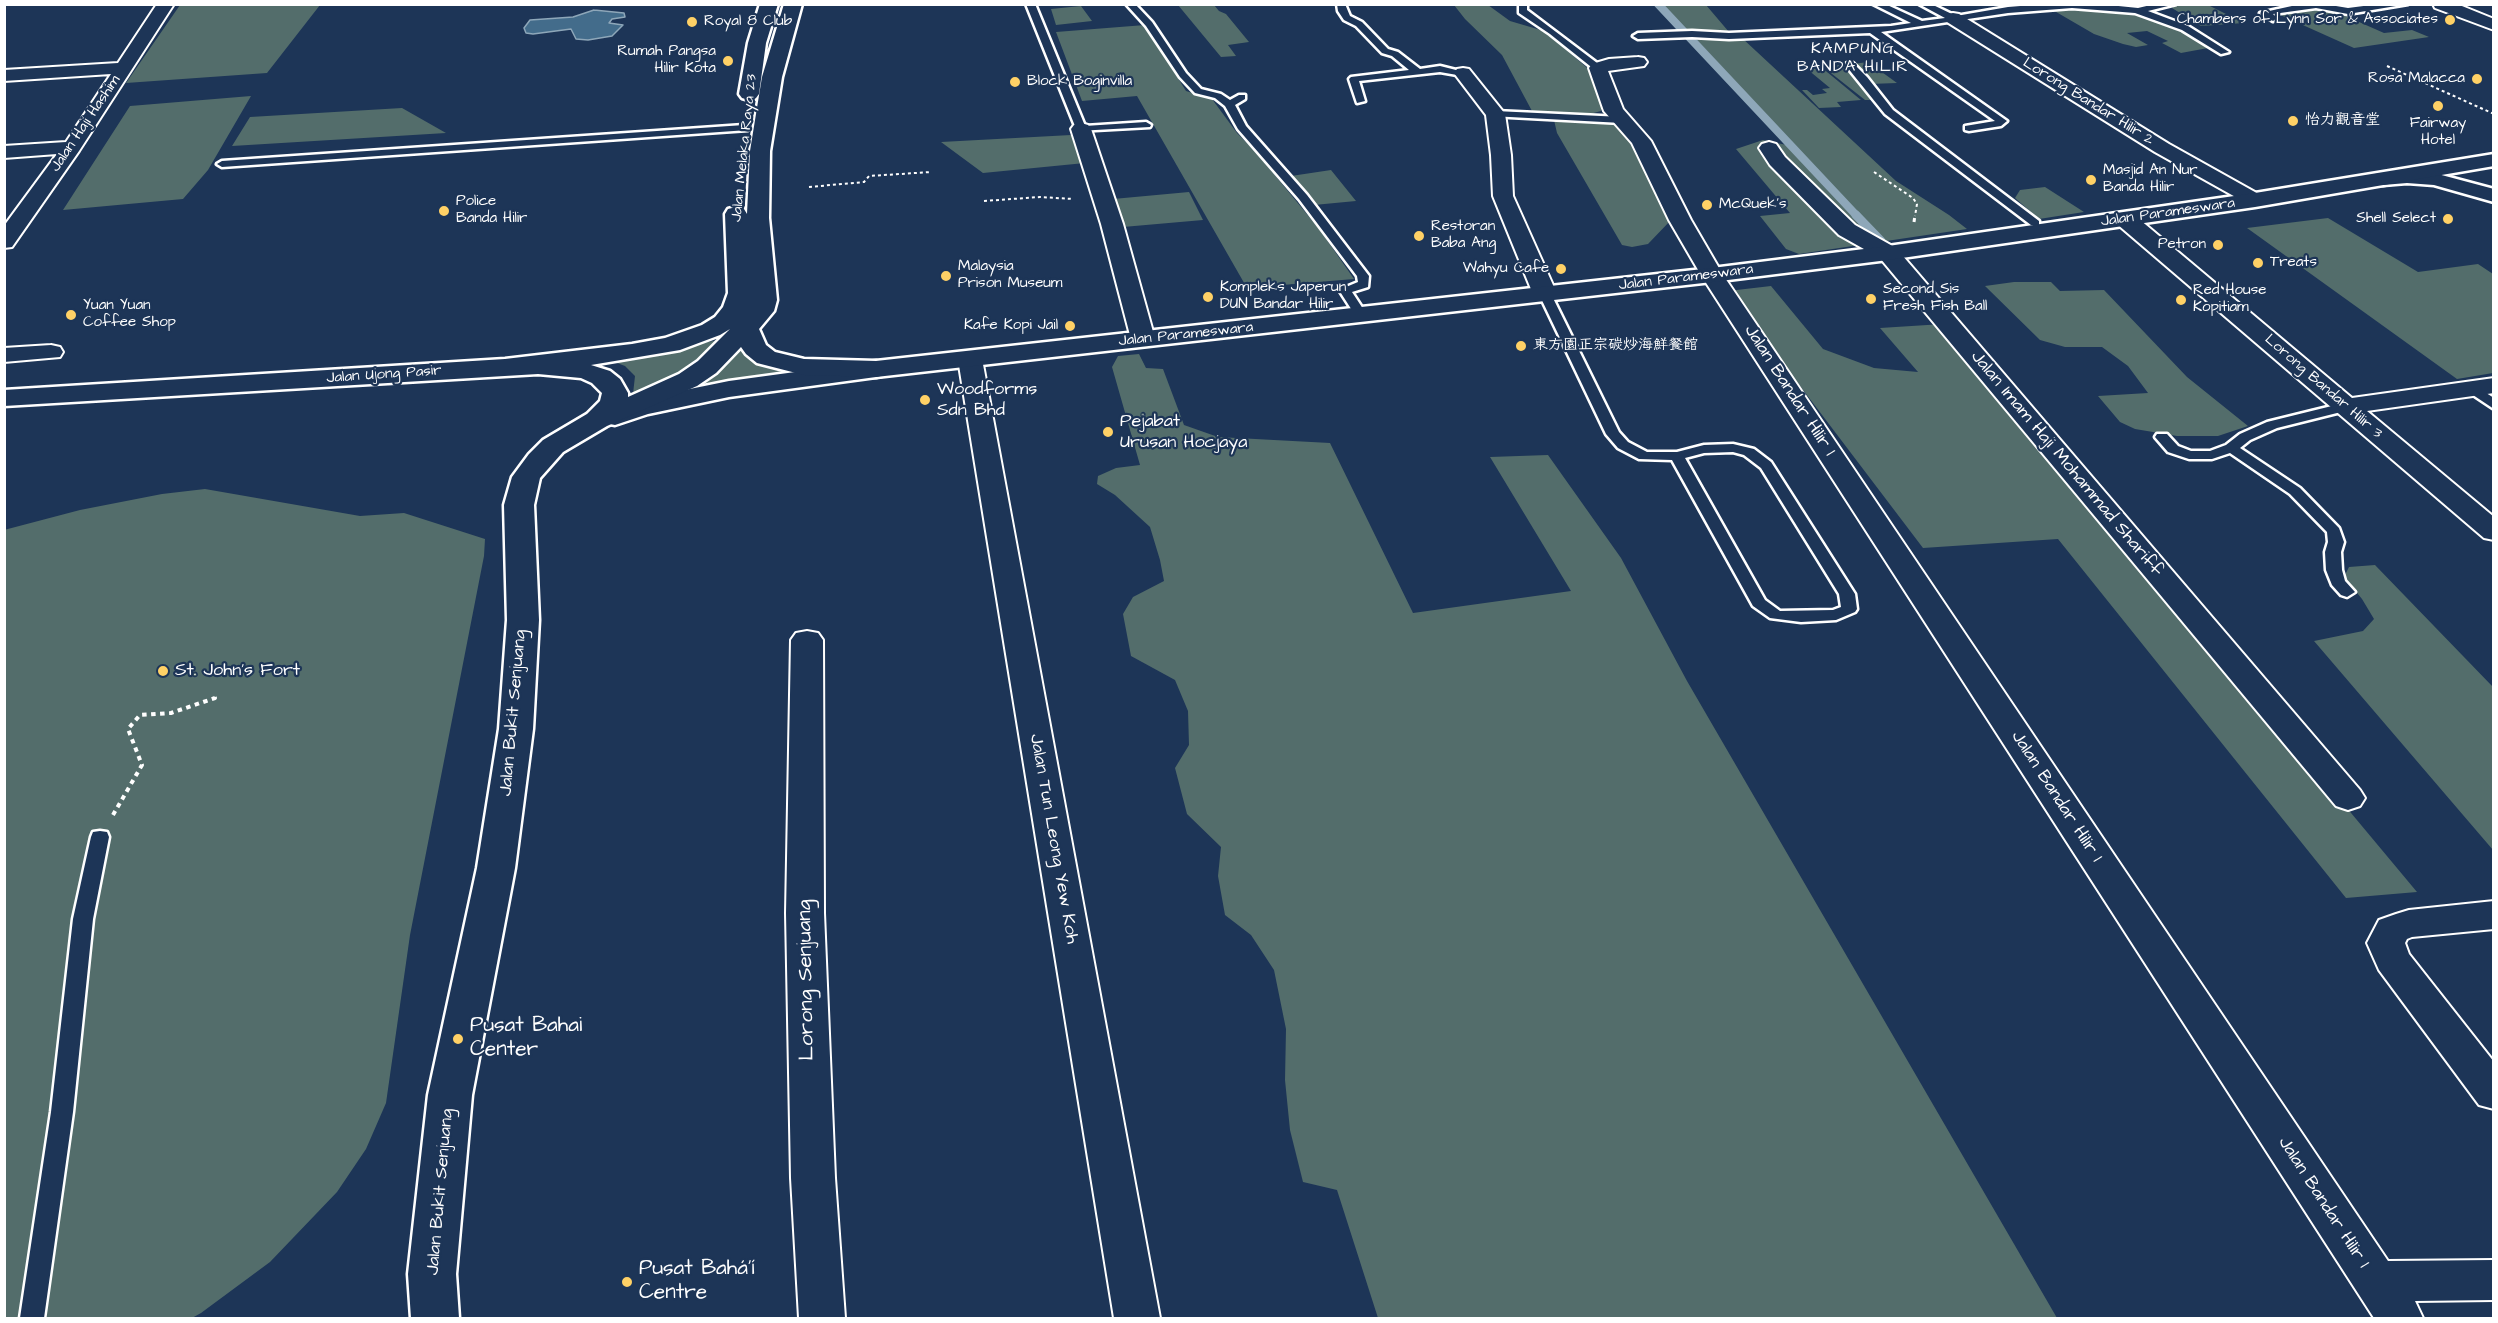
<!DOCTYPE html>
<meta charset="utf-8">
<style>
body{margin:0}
#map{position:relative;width:2498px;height:1323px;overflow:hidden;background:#1d3557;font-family:"Architects Daughter",sans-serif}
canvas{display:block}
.frame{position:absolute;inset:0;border:6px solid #fff;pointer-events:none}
</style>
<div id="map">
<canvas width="2498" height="1323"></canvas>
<div class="frame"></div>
</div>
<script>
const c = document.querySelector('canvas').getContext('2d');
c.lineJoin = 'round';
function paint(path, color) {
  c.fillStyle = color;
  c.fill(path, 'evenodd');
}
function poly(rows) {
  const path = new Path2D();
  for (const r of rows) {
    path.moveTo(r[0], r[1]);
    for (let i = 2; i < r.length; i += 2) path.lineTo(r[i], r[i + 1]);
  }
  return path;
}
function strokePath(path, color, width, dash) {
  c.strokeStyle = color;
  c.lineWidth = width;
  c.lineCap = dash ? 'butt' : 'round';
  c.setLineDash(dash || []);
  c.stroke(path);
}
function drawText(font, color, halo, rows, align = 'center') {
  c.font = font + ' "Architects Daughter","LXGW WenKai TC",sans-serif';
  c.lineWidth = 4.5;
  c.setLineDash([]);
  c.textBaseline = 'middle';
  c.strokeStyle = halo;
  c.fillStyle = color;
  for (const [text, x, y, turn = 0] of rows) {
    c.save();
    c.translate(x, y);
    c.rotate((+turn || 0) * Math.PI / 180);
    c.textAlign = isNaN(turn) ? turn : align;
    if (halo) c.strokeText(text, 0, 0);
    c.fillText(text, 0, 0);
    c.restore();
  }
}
paint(poly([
 [180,5,180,4,320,5,267,73,126,83],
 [1178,5,1214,5,1219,11,1226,14,1249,42,1228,45,1236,56,1221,57],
 [1454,5,1488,5,1510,21,1544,31,1592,72,1602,99,1601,111,1586,115,1532,111,1502,55,1465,19],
 [1663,5,1706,5,1729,32,1689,33],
 [2176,5,2208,5,2244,23,2201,26,2172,8],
 [1081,6,1092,21,1056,25,1051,9],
 [2068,7,2135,13,2176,28,2204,43,2208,48,2181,53,2162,43,2168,41,2147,31,2127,33,2148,45,2136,47,2123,44,2094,34,2051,9],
 [2315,8,2346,12,2341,14,2384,33,2412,30,2429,37,2354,48,2276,13],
 [1145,25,1186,91,1212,99,1237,133,1255,151,1320,230,1354,279,1247,288,1137,96,1082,101,1056,32],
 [1693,36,1742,38,1896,181,1949,215,1967,229,1799,254,1786,249,1760,216,1790,213,1736,149,1763,140,1796,147],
 [1868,62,1897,83,1870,84,1863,71,1853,64],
 [1844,65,1858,77,1864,89,1875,100,1865,100,1822,66],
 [1820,67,1821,67,1861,100,1837,102,1841,107,1819,108,1802,90,1807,90,1813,95,1827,93,1822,89,1830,88,1807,69],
 [251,96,208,170,183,199,63,210,130,106],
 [402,108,446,133,232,146,250,117],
 [1554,120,1617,123,1635,139,1671,220,1648,244,1632,247,1622,245,1557,133],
 [1071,135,1075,136,1085,163,983,173,941,142],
 [1331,170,1356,201,1314,205,1291,176],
 [2045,187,2084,212,2039,219,2015,198,2020,190],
 [1189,192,1203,220,1123,227,1113,199],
 [2328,218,2418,272,2478,264,2493,274,2493,373,2457,379,2247,228],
 [2014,282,2051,282,2060,291,2104,290,2187,377,2248,426,2218,436,2177,436,2135,429,2120,422,2098,396,2148,393,2128,366,2102,347,2065,347,2040,340,1985,286],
 [1771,286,1823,349,1874,368,1918,372,1880,328,1943,324,2417,892,2346,898,2058,539,1923,548,1728,291],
 [723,339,709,357,657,387,633,394,635,376,625,366,612,361],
 [740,346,744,354,766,367,796,373,685,389],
 [1139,354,1146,368,1163,369,1184,425,1218,437,1330,443,1413,613,1571,591,1490,457,1548,455,1621,558,1687,681,2057,1318,1378,1318,1337,1190,1303,1182,1290,1130,1285,1080,1286,1029,1274,970,1251,935,1225,915,1218,876,1221,847,1187,814,1175,768,1189,745,1188,711,1175,680,1131,656,1123,614,1133,597,1164,581,1160,560,1150,527,1115,495,1097,484,1098,476,1116,468,1140,465,1112,367,1118,356],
 [205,489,360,516,404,513,485,539,484,556,410,935,386,1103,366,1149,337,1192,270,1262,201,1313,192,1318,5,1318,4,530,80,510,162,494],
 [2375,565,2493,687,2493,850,2314,641,2363,631,2374,619,2362,599,2344,577,2349,567]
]), '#536d6b');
const water = poly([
 [594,10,624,13,625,17,612,19,609,23,623,25,612,36,588,40,576,39,571,29,533,34,526,33,524,28,530,20,573,17,594,10]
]);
paint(water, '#436c8b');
strokePath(water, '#8ea7b9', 1.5);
strokePath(poly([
 [1658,4,1857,216]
]), '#8ea7b9', 8);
strokePath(poly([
 [1856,215,1881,241]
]), '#8ea7b9', 9);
const service = poly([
 [1026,4,1035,4,1085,126,1146,122,1151,125,1150,127,1077,131,1026,4],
 [1126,4,1135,4,1152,22,1186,73,1201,89,1221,94,1230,100,1239,95,1245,95,1245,99,1235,105,1246,126,1307,195,1369,276,1368,287,1352,292,1367,315,1365,318,1357,318,1339,290,1358,282,1357,276,1299,199,1238,129,1225,106,1215,98,1195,93,1180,77,1146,26,1126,4],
 [1337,4,1345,4,1350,16,1362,22,1388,49,1398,52,1420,69,1440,66,1468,73,1463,76,1440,72,1359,81,1365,101,1357,103,1349,79,1351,77,1409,70,1392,56,1382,53,1356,26,1344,20,1338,11,1337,4],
 [1519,4,1527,4,1527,10,1601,66,1601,70,1595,70,1550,34,1519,13,1519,4],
 [1873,4,1885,4,1922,21,1945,18,1919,4,1931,4,1956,16,2008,7,2045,4,2099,4,2138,8,2155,4,2176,4,2148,11,2188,26,2229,52,2221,54,2182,30,2135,13,2072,8,2008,13,1881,32,2007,121,2001,126,1969,131,1965,130,1965,126,1995,121,1870,33,1729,39,1692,37,1638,39,1633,36,1638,33,1692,31,1729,33,1891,26,1911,23,1873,4],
 [2301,4,2324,4,2348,8,2379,4,2408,4,2348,14,2316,8,2273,14,2277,18,2273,21,2260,13,2301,4],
 [1847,63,1853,63,1867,77,1893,110,2039,221,2039,225,2031,225,1885,114,1847,67,1847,63],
 [1495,111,1622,117,1627,120,1622,123,1491,116,1491,112,1495,111],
 [744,125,748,126,748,130,222,167,217,164,222,161,744,125],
 [1545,290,1551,294,1619,432,1628,442,1647,452,1677,452,1704,445,1733,444,1754,449,1771,462,1855,594,1857,609,1855,612,1836,620,1801,622,1770,618,1753,606,1672,460,1639,459,1618,448,1606,434,1539,294,1545,290],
 [1733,452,1744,455,1761,468,1839,594,1841,607,1833,610,1780,611,1765,600,1685,458,1704,453,1733,452],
 [2472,384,2494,398,2494,409,2467,391,2465,388,2467,385,2472,384],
 [2344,403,2349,404,2351,407,2349,410,2277,428,2250,440,2240,448,2300,488,2339,528,2344,542,2341,552,2342,570,2345,581,2355,592,2347,597,2341,595,2332,585,2326,570,2325,552,2328,542,2327,532,2290,494,2230,453,2212,459,2189,459,2168,452,2155,437,2157,434,2167,434,2178,446,2191,451,2210,451,2226,445,2240,434,2267,422,2344,403],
 [100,831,107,832,109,837,93,919,73,1112,44,1318,20,1318,51,1112,73,919,91,837,93,832,100,831]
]);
const minor = poly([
 [157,4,174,4,79,151,12,247,4,248,4,226,57,154,4,158,4,146,66,142,111,74,4,81,4,70,118,63,157,4],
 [2433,4,2457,4,2494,19,2494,30,2435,8,2433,4],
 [1953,13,1959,14,2169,144,2262,196,2266,200,2262,204,2255,206,2248,204,2155,152,1947,22,1945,18,1947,14,1953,13],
 [1638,57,1644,58,1647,62,1644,66,1608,71,1623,109,1651,141,1691,220,1723,275,2388,1261,2494,1260,2494,1300,2415,1301,2423,1318,2374,1318,1701,275,1669,220,1632,143,1604,111,1589,68,1592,64,1609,59,1638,57],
 [1463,68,1469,69,1505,114,1511,155,1513,196,1557,294,1553,299,1545,301,1537,299,1533,294,1493,196,1491,155,1486,115,1454,73,1457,69,1463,68],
 [1081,123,1088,125,1091,129,1123,224,1155,339,1152,344,1143,346,1134,344,1131,339,1101,224,1071,129,1074,125,1081,123],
 [1769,142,1776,144,1785,157,1855,225,1896,248,2360,790,2365,798,2360,806,2348,810,2336,806,1880,258,1839,235,1770,165,1759,148,1762,144,1769,142],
 [2125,213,2133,214,2352,398,2494,378,2494,393,2367,411,2494,517,2494,540,2484,538,2117,224,2114,219,2117,214,2125,213],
 [51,345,60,347,63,352,60,357,4,362,4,348,51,345],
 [970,352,979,354,982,359,1160,1318,1114,1318,958,359,961,354,970,352],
 [807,631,818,633,823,640,824,913,835,1178,845,1318,799,1318,791,1178,786,913,791,640,796,633,807,631],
 [2494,901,2494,929,2412,937,2407,939,2405,943,2409,954,2494,1062,2494,1109,2479,1105,2379,970,2367,943,2379,920,2396,914,2409,910,2494,901]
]);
const tertiary = poly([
 [2407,171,2434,173,2494,189,2494,202,2434,185,2407,183,2383,185,2375,184,2372,179,2375,174,2383,173,2407,171]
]);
const secondary = poly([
 [2494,154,2494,166,2255,207,1888,260,1712,282,876,377,729,397,648,414,615,425,605,423,601,417,605,411,631,401,729,381,876,361,1712,268,1888,246,2255,193,2494,154]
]);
const primary = poly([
 [760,4,778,4,766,43,759,94,756,98,749,100,742,98,739,94,748,43,760,4],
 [784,4,802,4,782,77,770,151,769,218,777,300,774,311,759,329,766,345,775,352,804,359,876,361,885,363,889,369,885,375,876,377,804,375,757,363,746,354,741,347,716,373,697,386,607,426,563,452,540,478,534,505,539,620,533,729,515,868,472,1095,456,1274,459,1318,411,1318,408,1274,428,1095,477,868,499,729,507,620,504,505,512,477,529,454,543,440,587,414,600,401,602,393,592,383,581,378,538,374,4,406,4,390,505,359,632,344,665,338,702,325,715,317,723,307,728,293,725,214,728,209,736,207,744,209,747,214,750,151,762,77,784,4],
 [730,329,698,361,679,374,628,397,628,393,620,379,610,371,591,365,680,350,720,335,730,329]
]);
strokePath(service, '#fff', 5);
strokePath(minor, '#fff', 4);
strokePath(tertiary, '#fff', 5);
strokePath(secondary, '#fff', 5);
strokePath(primary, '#fff', 5);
strokePath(poly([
 [2387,66,2494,114],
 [1874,172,1913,198,1917,204,1915,216],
 [809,187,864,182,869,176,931,172],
 [984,201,1040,197,1073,199]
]), '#fff', 2, [3, 3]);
strokePath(poly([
 [1914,222,1915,215]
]), '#fff', 3, [4, 4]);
strokePath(poly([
 [113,815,142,765,128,729,140,715,171,713,215,698,214,694]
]), '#fff', 4, [4.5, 4.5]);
paint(service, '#1d3557');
paint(minor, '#1d3557');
paint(tertiary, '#1d3557');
paint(secondary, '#1d3557');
paint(primary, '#1d3557');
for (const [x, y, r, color] of [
 [2450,20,6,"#ffd166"],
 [692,22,6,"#ffd166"],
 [728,61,6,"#ffd166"],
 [2477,79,6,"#ffd166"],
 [1015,82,6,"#ffd166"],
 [2438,106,6,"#ffd166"],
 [2293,121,6,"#ffd166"],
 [2091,180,6,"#ffd166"],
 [1707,205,6,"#ffd166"],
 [444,211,6,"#ffd166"],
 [2448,219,6,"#ffd166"],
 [1419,236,6,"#ffd166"],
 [2218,245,6,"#ffd166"],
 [2258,263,6,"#ffd166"],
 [1561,269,6,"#ffd166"],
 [946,276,6,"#ffd166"],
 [1208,297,6,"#ffd166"],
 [1871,299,6,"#ffd166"],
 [2181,300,6,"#ffd166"],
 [71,315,6,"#ffd166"],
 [1070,326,6,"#ffd166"],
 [1521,346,6,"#ffd166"],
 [925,400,6,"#ffd166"],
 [1108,432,6,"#ffd166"],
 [163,671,6,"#ffd166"],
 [458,1039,6,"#ffd166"],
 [627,1282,6,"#ffd166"]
]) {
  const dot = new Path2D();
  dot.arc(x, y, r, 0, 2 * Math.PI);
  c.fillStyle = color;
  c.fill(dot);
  strokePath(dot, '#1d3557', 2);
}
drawText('15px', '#fff', '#1d3557', [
 ["Chambers of Lynn Sor & Associates",2438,20,"right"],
 ["Royal 8 Club",704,22],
 ["Rumah Pangsa",716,52,"right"],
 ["Hilir Kota",716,69,"right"],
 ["Rosa Malacca",2465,79,"right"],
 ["Block Boginvilla",1027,82],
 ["怡力觀音堂",2305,121],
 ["Fairway",2438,124,"center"],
 ["Hotel",2438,141,"center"],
 ["Masjid An Nur",2103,171],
 ["Banda Hilir",2103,188],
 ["Police",456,202],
 ["Banda Hilir",456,219],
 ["McQuek's",1719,205],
 ["Shell Select",2436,219,"right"],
 ["Restoran",1431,227],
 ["Baba Ang",1431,244],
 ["Petron",2206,245,"right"],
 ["Treats",2270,263],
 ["Malaysia",958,267],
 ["Prison Museum",958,284],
 ["Wahyu Cafe",1549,269,"right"],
 ["Kompleks Japerun",1220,288],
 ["DUN Bandar Hilir",1220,305],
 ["Second Sis",1883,290],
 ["Fresh Fish Ball",1883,307],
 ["Red House",2193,291],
 ["Kopitiam",2193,308],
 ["Yuan Yuan",83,306],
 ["Coffee Shop",83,323],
 ["Kafe Kopi Jail",1058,326,"right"],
 ["東方園正宗碳炒海鮮餐館",1533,346]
], 'left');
drawText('15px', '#fff', '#1d3557', [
 ["Lorong Bandar Hilir 2",2088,102,32],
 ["Jalan Haji Hashim",86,124,-56],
 ["Jalan Melaka Raya 23",745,148,-84],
 ["Jalan Parameswara",2168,213,-8],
 ["Jalan Parameswara",1686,278,-7],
 ["Jalan Parameswara",1186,335,-6],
 ["Jalan Ujong Pasir",384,375,-4],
 ["Lorong Bandar Hilir 3",2323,387,41]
]);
c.letterSpacing = '1.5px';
drawText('16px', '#fff', '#1d3557', [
 ["KAMPUNG",1853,50],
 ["BANDA HILIR",1853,68]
]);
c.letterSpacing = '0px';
drawText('18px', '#fff', '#1d3557', [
 ["Woodforms",937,390],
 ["Sdn Bhd",937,411],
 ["Pejabat",1120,422],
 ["Urusan Hocjaya",1120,443],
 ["St. John's Fort",175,671]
], 'left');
drawText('18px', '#fff', '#1d3557', [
 ["Jalan Bandar Hilir 1",1789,391,57],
 ["Jalan Imam Haji Mohammad Shariff",2066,464,50],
 ["Jalan Bukit Senjuang",514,713,-85],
 ["Jalan Bandar Hilir 1",2056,797,57],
 ["Jalan Tun Leong Yew Koh",1053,839,80],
 ["Jalan Bukit Senjuang",441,1192,-85],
 ["Jalan Bandar Hilir 1",2323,1203,57]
]);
drawText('21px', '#fff', '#1d3557', [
 ["Lorong Senjuang",807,980,-91]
]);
drawText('21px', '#fff', '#1d3557', [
 ["Pusat Bahai",470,1027],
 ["Center",470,1051],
 ["Pusat Bahá’í",639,1270],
 ["Centre",639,1294]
], 'left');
</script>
